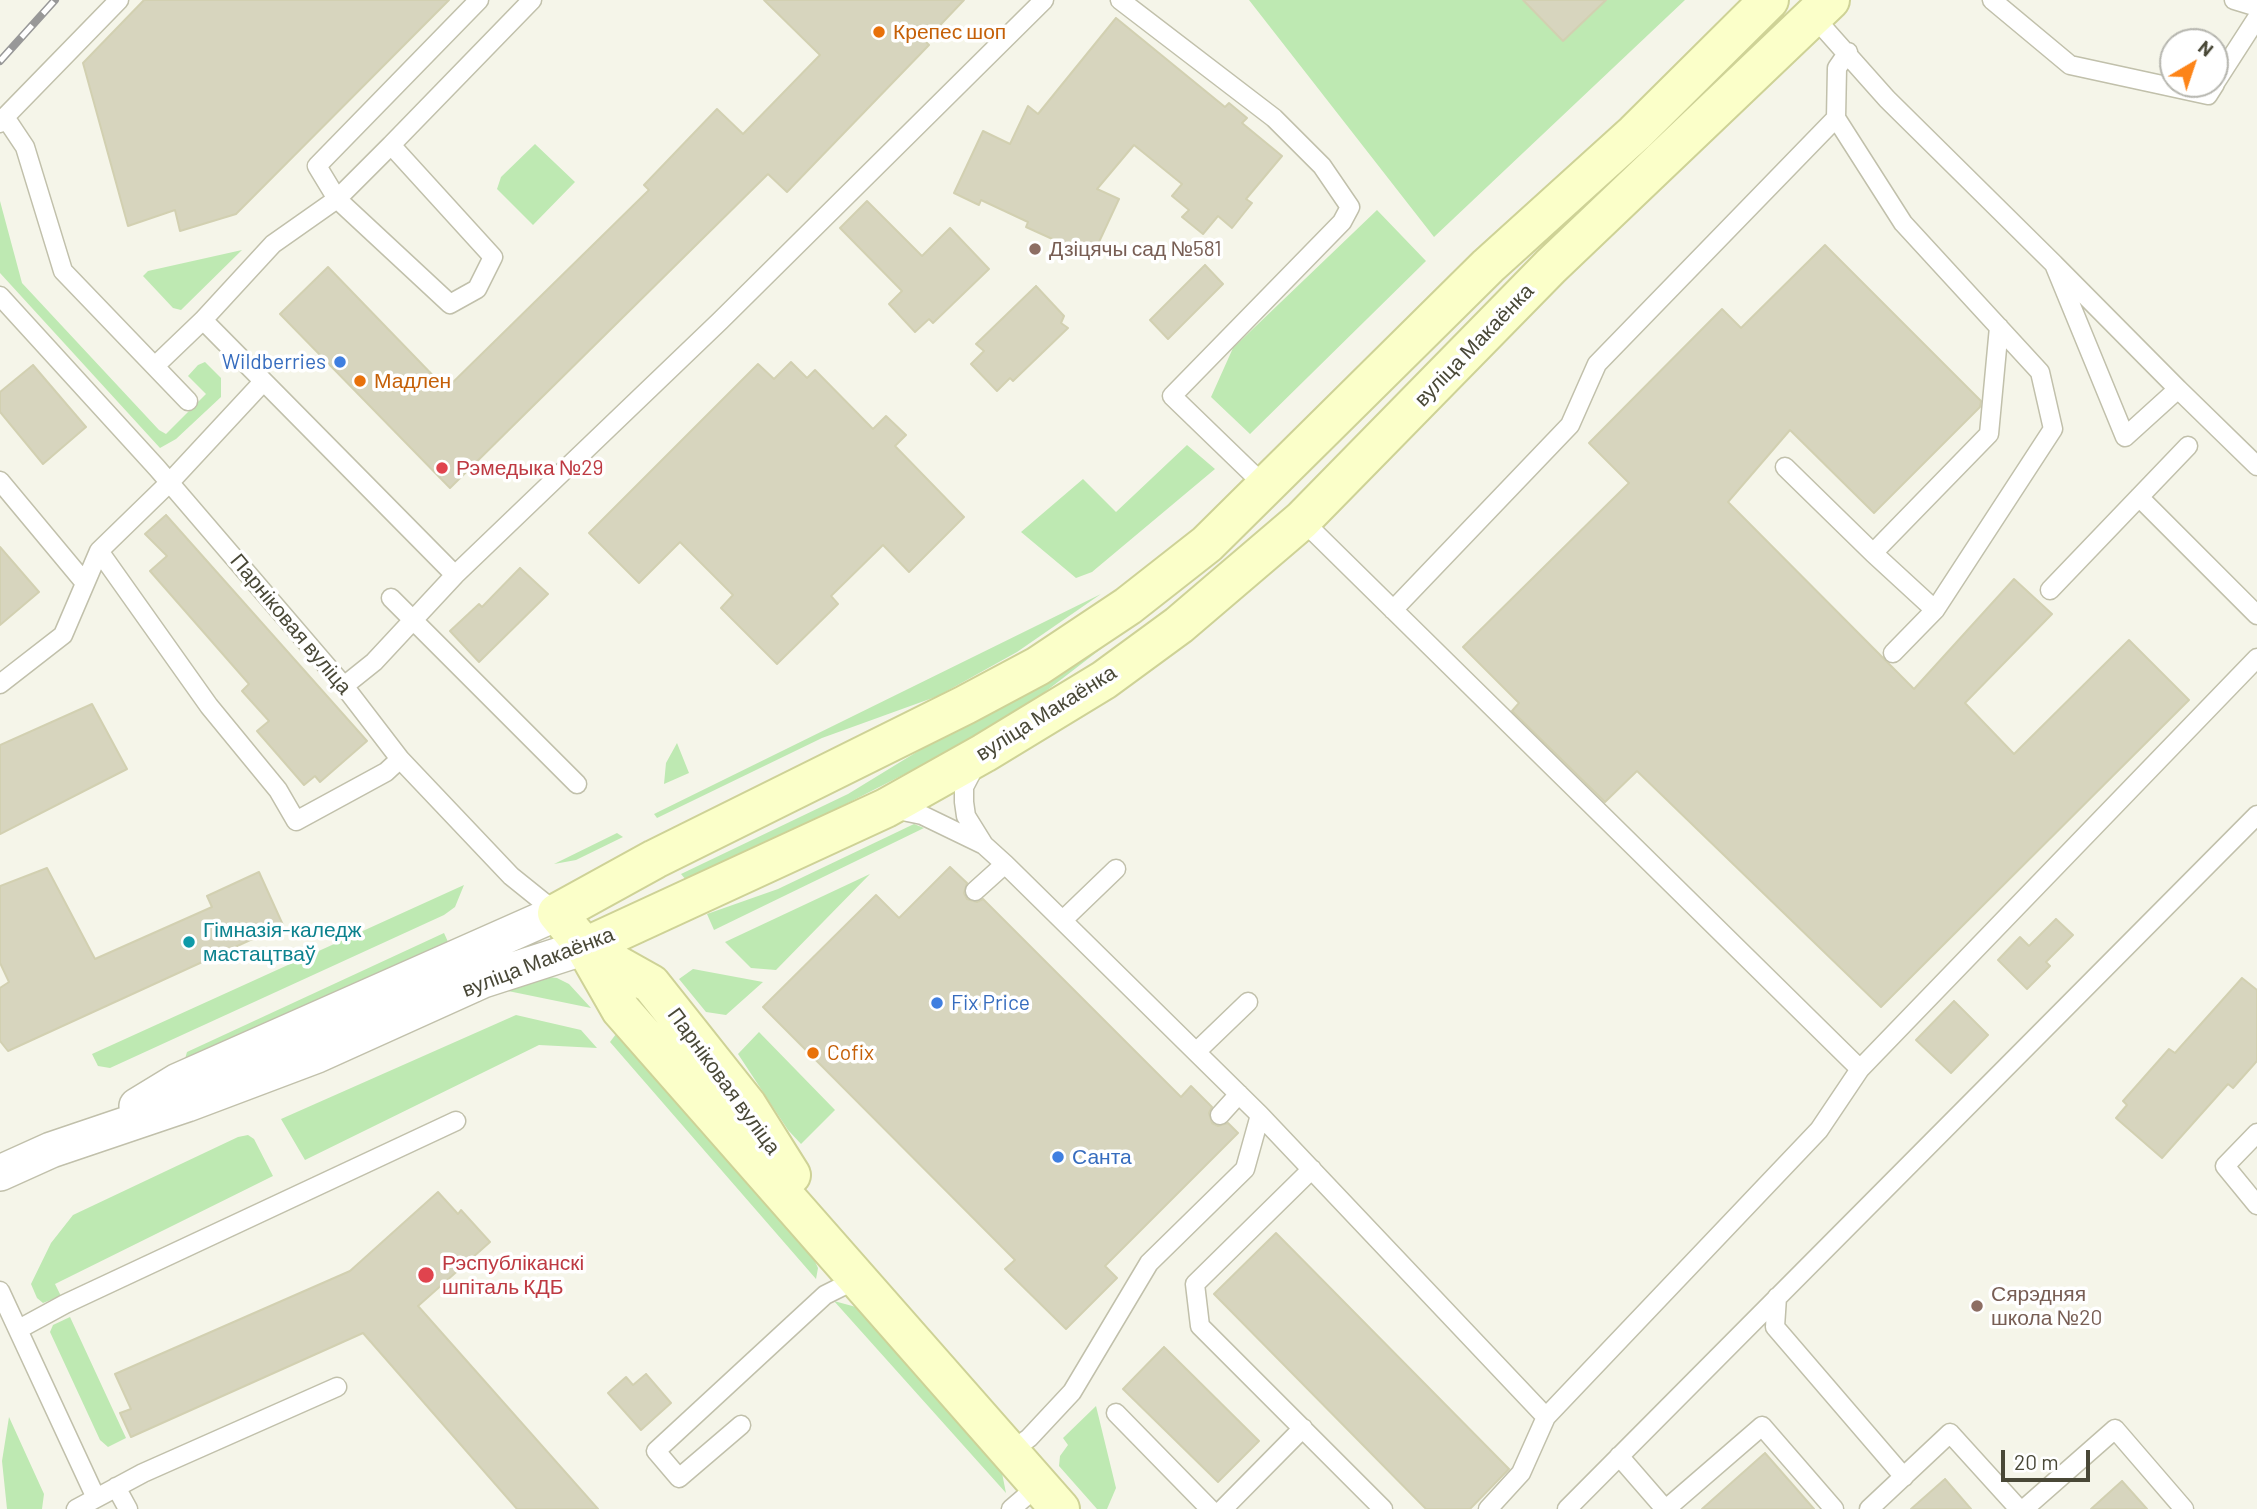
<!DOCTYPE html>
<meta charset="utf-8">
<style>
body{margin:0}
#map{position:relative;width:2257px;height:1509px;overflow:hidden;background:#f5f5e9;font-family:Barlow,sans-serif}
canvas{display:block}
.north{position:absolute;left:2159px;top:28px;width:70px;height:70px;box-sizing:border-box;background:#fff;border:2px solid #b6b6af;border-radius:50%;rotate:39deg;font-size:19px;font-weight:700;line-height:28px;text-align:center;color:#494837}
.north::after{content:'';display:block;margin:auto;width:24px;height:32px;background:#fd8418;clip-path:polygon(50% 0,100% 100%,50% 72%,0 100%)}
.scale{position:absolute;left:2001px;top:1450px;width:89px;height:32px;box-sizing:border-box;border:4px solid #494837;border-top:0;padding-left:9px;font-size:21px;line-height:24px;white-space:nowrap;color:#494837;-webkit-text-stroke:5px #fff;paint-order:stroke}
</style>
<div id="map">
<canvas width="2257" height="1509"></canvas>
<div class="north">N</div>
<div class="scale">20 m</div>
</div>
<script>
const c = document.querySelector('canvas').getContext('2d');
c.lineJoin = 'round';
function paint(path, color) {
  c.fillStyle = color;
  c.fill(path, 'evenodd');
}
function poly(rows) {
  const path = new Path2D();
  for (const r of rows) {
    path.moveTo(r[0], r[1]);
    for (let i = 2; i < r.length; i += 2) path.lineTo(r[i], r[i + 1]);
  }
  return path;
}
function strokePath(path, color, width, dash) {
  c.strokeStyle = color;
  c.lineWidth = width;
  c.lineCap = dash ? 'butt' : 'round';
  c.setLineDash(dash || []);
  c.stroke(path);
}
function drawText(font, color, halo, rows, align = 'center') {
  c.font = font + ' Barlow,sans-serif';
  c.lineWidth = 7;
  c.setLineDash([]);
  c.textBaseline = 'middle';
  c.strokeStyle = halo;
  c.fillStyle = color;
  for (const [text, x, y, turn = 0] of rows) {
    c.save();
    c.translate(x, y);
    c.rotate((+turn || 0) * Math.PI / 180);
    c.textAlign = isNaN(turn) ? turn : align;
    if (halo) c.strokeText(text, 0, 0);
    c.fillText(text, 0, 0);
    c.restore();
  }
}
paint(poly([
 [1249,0,1685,0,1434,237],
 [535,144,575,182,533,225,497,189,501,177],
 [0,201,22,283,159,430,166,434,206,394,188,376,198,365,205,362,221,378,221,397,176,439,160,448,0,273],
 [1377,210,1426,261,1250,434,1211,397,1233,348],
 [242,250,181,310,173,308,143,276,148,271],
 [1187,445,1215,469,1092,572,1076,578,1021,532,1083,479,1116,512],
 [1101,594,1017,652,938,696,822,738,657,818,654,814],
 [1162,602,1011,718,991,730,846,804,686,880,681,874,848,794],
 [677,743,689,773,664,784,666,763],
 [914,824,924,828,714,930,707,914,778,889],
 [617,833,623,837,576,860,554,864],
 [870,874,776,970,751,968,725,942],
 [464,885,455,907,444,915,110,1068,98,1066,92,1054],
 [444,933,449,944,182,1069,187,1052],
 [693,969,763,982,726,1015,706,1012,679,979],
 [541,976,557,978,569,984,591,1008,508,991,518,983],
 [516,1015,581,1030,597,1048,539,1045,305,1160,281,1119],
 [759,1032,835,1110,801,1144,788,1130,738,1054],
 [616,1034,812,1255,818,1268,816,1279,610,1042],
 [248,1135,254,1139,273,1176,55,1284,61,1296,43,1303,37,1298,31,1284,51,1243,73,1215,238,1137],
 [834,1301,856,1307,1002,1473,1006,1493],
 [70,1317,126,1438,108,1447,100,1440,50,1332,53,1325],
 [1096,1406,1116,1488,1107,1509,1097,1509,1059,1466,1060,1456,1068,1445,1063,1438],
 [9,1417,44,1494,42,1509,7,1509,2,1461]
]), '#bee9b2');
const building = poly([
 [144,0,449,0,236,214,180,231,175,210,128,226,83,63,144,0],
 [764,0,964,0,925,41,929,45,787,192,768,174,450,488,280,314,328,267,446,389,649,190,644,185,717,109,743,134,820,55,764,0],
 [1523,0,1606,0,1563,41,1523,0],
 [1116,18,1225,107,1229,103,1247,118,1242,123,1282,156,1246,199,1252,203,1232,228,1218,216,1203,234,1182,217,1189,210,1172,196,1182,184,1134,145,1097,189,1119,199,1092,257,1026,227,1028,222,981,200,979,205,954,193,983,131,1010,144,1028,106,1038,114,1116,18],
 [867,201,922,256,950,228,989,269,933,323,929,319,915,332,889,304,902,291,840,228,867,201],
 [1825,245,1981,401,1980,407,1874,513,1790,430,1728,502,1914,689,2014,579,2052,614,1965,703,2014,754,2129,640,2189,700,1881,1007,1637,771,1605,802,1512,711,1519,703,1463,647,1629,483,1589,443,1722,309,1741,328,1825,245],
 [1205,265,1223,284,1168,339,1150,320,1205,265],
 [1036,286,1064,316,1061,323,1068,328,1013,381,1010,378,997,391,971,364,984,351,976,344,1036,286],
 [791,362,807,378,815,370,873,429,886,416,906,435,895,446,964,517,909,572,883,545,831,596,838,604,777,664,721,608,733,595,680,542,639,583,589,533,758,364,774,379,791,362],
 [33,365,86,427,43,464,0,412,0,392,33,365],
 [166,515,367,741,320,782,315,776,304,785,257,731,269,721,242,691,249,684,150,571,167,556,145,534,166,515],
 [0,547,39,592,0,625,0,547],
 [520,568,548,594,479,662,450,631,479,604,482,607,520,568],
 [92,704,127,769,0,834,0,745,92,704],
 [950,867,967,883,964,893,967,899,977,902,983,899,1181,1097,1191,1086,1212,1107,1209,1113,1212,1123,1218,1126,1228,1123,1238,1133,1105,1266,1117,1278,1066,1329,1005,1269,1015,1260,763,1007,876,895,899,918,950,867],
 [47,868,95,959,212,907,207,896,259,872,283,925,8,1051,0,1041,0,988,9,982,0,963,0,886,47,868],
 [2056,919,2073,935,2046,962,2050,966,2027,989,1998,960,2020,937,2029,946,2056,919],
 [2242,978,2257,990,2257,1061,2233,1088,2228,1084,2162,1158,2116,1118,2127,1105,2123,1101,2169,1049,2175,1053,2242,978],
 [1954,1001,1988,1035,1951,1073,1916,1040,1954,1001],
 [438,1192,458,1214,461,1210,490,1242,418,1306,598,1509,517,1509,363,1333,131,1437,120,1413,131,1409,115,1374,350,1271,438,1192],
 [1276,1233,1509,1469,1470,1509,1426,1509,1214,1294,1276,1233],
 [1164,1347,1259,1441,1218,1482,1123,1389,1164,1347],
 [646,1374,671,1403,641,1430,608,1393,626,1377,633,1385,646,1374],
 [1765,1453,1814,1509,1702,1509,1765,1453],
 [1945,1479,1971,1509,1911,1509,1945,1479],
 [2122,1481,2147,1509,2091,1509,2122,1481]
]);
paint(building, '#d7d5be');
strokePath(building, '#d2d0b1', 2);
const lane = poly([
 [1120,0,1274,118,1322,166,1350,207,1342,222,1172,396,1264,485],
 [1992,0,2070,65,2208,95,2215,84],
 [2234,0,2257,7],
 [1814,17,1887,99,2054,264,2125,437,2178,389,2054,264],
 [2215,83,2257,18],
 [5,117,119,0],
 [1836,118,1903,223,2040,372,2053,429,1935,610,1893,653],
 [0,123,5,117,25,147,63,271,188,401],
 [391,145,532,0],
 [0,296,157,468,344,686,400,759,511,876,557,913],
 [203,320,455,575],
 [155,366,203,320,273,244,337,199,391,145,493,257,477,289,450,304,337,199,317,166,479,0],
 [262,383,170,482,99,551,209,706,278,790,296,821,386,772,400,759],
 [2178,389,2257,466],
 [1785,467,1873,553,1989,434,1999,327],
 [0,481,85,583],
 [2139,497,2257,615],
 [1302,520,1860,1069],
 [1873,553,1935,610],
 [2050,590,2188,446],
 [391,598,577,784],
 [1393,610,1570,425,1597,364,1836,118,1837,68,1848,52],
 [0,684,63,635,99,551],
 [344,686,374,662,455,575,720,321,1044,0],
 [975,766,964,787,964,802,966,816,984,845],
 [893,809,922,815,984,845,1005,864,1260,1115,1546,1417],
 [975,891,1005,864],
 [1063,920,1116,869],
 [1196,1052,1248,1002],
 [1220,1115,1239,1094],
 [2257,1133,2225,1166,2257,1205],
 [1312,1169,1195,1284,1200,1326,1383,1509],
 [0,1291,96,1498],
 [1777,1297,1775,1327,1904,1477],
 [19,1329,65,1304,456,1121],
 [1116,1413,1210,1509],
 [741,1425,679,1478,656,1451,825,1295,857,1279],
 [1010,1452,1029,1438,1072,1392,1149,1263,1245,1169,1260,1115],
 [1619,1456,1665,1509],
 [116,1487,128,1509],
 [76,1509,143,1473,337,1387],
 [1011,1509,1039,1485],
 [1223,1509,1303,1428],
 [1488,1509,1521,1473,1546,1417,1819,1130,1860,1069,2257,658],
 [1567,1509,2257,815],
 [1666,1509,1762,1426,1834,1509],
 [1869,1509,1950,1433,2019,1509],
 [2024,1509,2115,1429,2184,1509]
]);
const street = poly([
 [137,1106,178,1081,557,913],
 [0,1173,51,1150,187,1104,317,1055,483,980,585,947]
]);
const secondary = poly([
 [585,947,886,808,984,753,1104,680,1179,625,1302,520,1551,266,1830,0],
 [585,947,651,984,747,1105,791,1175],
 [1060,1509,621,1010,585,947,557,913,655,859,965,705,1038,666,1128,606,1207,544,1488,266,1635,133,1769,0]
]);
strokePath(lane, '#c1c0ab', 21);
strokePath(street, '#c1c0ab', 38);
strokePath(secondary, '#ced296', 42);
strokePath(lane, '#fff', 18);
strokePath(street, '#fff', 35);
strokePath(secondary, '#fbffc9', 38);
const rail = poly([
 [0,61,55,0]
]);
strokePath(rail, '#989898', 8);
strokePath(rail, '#fff', 5, [16]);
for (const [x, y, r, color] of [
 [879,32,7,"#e8710a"],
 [1035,249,7,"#8d6e63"],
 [340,362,7,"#3f7fe0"],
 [360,381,7,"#e8710a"],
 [442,468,7,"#e0444e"],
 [189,942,7,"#0f9aa8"],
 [937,1003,7,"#3f7fe0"],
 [813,1053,7,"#e8710a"],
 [1058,1157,7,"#3f7fe0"],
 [426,1275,9,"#e0444e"],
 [1977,1306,7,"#8d6e63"]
]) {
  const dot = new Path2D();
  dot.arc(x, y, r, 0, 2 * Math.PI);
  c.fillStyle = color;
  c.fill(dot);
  strokePath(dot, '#fff', 2.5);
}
drawText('21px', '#c56008', '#fff', [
 ["Крепес шоп",893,32],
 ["Мадлен",374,381],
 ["Cofix",827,1053]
], 'left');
drawText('21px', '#785e54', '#fff', [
 ["Дзіцячы сад №581",1049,249],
 ["Сярэдняя",1991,1294],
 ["школа №20",1991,1318]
], 'left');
drawText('21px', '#494837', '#fff', [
 ["вуліца Макаёнка",1474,345,-46],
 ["Парніковая вуліца",291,624,50],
 ["вуліца Макаёнка",1046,713,-32],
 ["вуліца Макаёнка",538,962,-21],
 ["Парніковая вуліца",724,1081,54]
]);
drawText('21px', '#366cbe', '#fff', [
 ["Wildberries",326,362,"right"],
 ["Fix Price",951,1003],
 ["Санта",1072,1157]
], 'left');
drawText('21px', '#be3a42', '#fff', [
 ["Рэмедыка №29",456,468],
 ["Рэспубліканскі",442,1263],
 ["шпіталь КДБ",442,1287]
], 'left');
drawText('21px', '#0d838f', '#fff', [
 ["Гімназія-каледж",203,930],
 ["мастацтваў",203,954]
], 'left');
</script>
